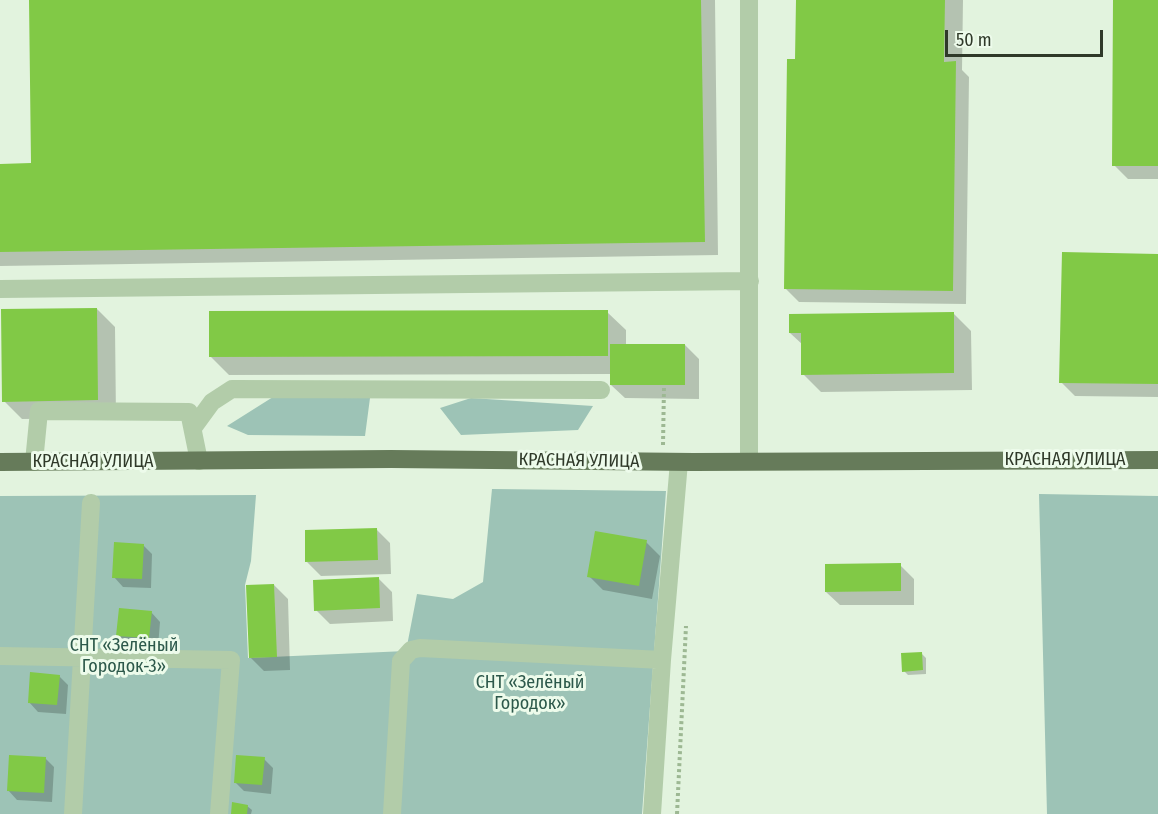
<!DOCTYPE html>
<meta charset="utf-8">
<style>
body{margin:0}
#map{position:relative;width:1158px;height:814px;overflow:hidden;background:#e2f3de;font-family:"Fira Sans Condensed",sans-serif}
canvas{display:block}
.scale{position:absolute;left:945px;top:30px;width:158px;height:27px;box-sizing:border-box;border:3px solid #2f3929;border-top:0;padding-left:8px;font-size:18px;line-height:21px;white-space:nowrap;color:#2f3929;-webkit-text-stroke:4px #edfbeb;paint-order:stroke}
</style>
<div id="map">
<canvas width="1158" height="814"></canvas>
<div class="scale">50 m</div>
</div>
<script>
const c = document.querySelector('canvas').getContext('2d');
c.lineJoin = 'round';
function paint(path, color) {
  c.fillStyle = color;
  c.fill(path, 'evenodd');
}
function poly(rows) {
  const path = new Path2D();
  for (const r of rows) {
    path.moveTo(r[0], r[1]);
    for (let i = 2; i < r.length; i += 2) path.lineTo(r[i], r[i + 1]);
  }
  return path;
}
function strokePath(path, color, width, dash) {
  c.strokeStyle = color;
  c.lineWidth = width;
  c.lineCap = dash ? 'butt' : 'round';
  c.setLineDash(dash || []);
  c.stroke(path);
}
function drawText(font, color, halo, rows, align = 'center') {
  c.font = font + ' "Fira Sans Condensed",sans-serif';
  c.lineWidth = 6;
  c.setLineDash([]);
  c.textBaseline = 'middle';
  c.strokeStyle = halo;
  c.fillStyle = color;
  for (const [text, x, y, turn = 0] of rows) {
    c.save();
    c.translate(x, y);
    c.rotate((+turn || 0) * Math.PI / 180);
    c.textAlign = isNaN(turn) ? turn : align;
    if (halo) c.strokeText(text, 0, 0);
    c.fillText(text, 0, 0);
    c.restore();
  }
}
paint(poly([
 [273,397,370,398,365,436,248,435,227,426],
 [471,398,593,406,578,430,461,435,440,408],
 [492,489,666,491,642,814,0,814,0,496,256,495,251,561,245,585,248,658,406,651,417,594,453,599,483,582],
 [1039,494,1158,496,1158,814,1047,814]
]), '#9dc3b6');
paint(poly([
 [30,0,715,0,718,255,0,266,0,165,33,164],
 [798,0,963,0,962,70,969,77,966,304,799,302,785,288,797,61],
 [1115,0,1158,0,1158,179,1128,179,1114,165],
 [1158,255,1158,397,1075,396,1061,382],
 [97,309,115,327,116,418,22,419,4,401],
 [607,312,626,330,626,345,685,345,699,359,699,399,625,398,611,385,611,374,229,375,211,357],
 [953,313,971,331,972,390,821,392,803,374,803,345,790,333],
 [376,529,390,543,391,574,321,576,307,562],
 [646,542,660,556,652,599,603,590,589,576],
 [143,545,152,554,151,588,123,587,114,577],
 [900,565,914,579,914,605,840,605,826,592],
 [378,578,392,592,393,621,330,624,316,610],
 [274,585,288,599,290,670,264,671,250,657],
 [151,612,160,622,158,647,127,644,118,635],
 [921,653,926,658,926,674,908,675,904,671],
 [59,676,68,685,66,714,38,712,29,702],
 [45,758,54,767,52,802,17,800,8,790],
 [264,759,273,768,271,794,244,791,235,782],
 [247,806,252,810,251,814,232,814]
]), '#0003');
paint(poly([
 [29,0,701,0,705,242,0,252,0,164,31,163],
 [796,0,945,0,944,62,956,61,953,291,784,289,787,59,795,59],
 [1113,0,1158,0,1158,166,1112,166],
 [1062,252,1158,254,1158,384,1059,383],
 [97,308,98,400,2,402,1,309],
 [608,310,608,356,209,357,209,311],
 [954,312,954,373,801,375,801,333,789,333,789,314],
 [610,344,685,344,685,385,610,385],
 [377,528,378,560,305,562,305,530],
 [595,531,647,540,639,586,587,577],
 [114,542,144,544,142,579,112,578],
 [901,563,901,591,825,592,825,564],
 [379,577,380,608,314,611,313,580],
 [274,584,277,657,249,658,246,585],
 [119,608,152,611,149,638,116,636],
 [922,652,923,670,902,672,901,653],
 [30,672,60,675,57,705,28,703],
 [9,755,46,757,44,793,7,791],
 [236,755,265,757,262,785,234,783],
 [232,802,248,805,247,814,231,814]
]), '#81c946');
strokePath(poly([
 [663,445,664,386],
 [677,814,686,626]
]), '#9db893', 4, [3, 3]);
strokePath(poly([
 [0,289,750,281],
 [193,428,212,402,232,389,601,390],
 [749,461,749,0],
 [34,462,39,411,189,412,199,461],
 [0,656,231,660,219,814],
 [73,814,91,503],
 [392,814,401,661,411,650,420,648,662,660],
 [652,814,662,660,679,462]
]), '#b2cca9', 18);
strokePath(poly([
 [0,462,391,459,694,462,1158,460]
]), '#667b5a', 18);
drawText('18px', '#2f3929', '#edfbeb', [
 ["КРАСНАЯ УЛИЦА",1065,460],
 ["КРАСНАЯ УЛИЦА",579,461,1],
 ["КРАСНАЯ УЛИЦА",93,462]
]);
drawText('18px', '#2c584a', '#edfbeb', [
 ["СНТ «Зелёный",124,646],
 ["Городок-3»",124,667],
 ["СНТ «Зелёный",530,683],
 ["Городок»",530,704]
]);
</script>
